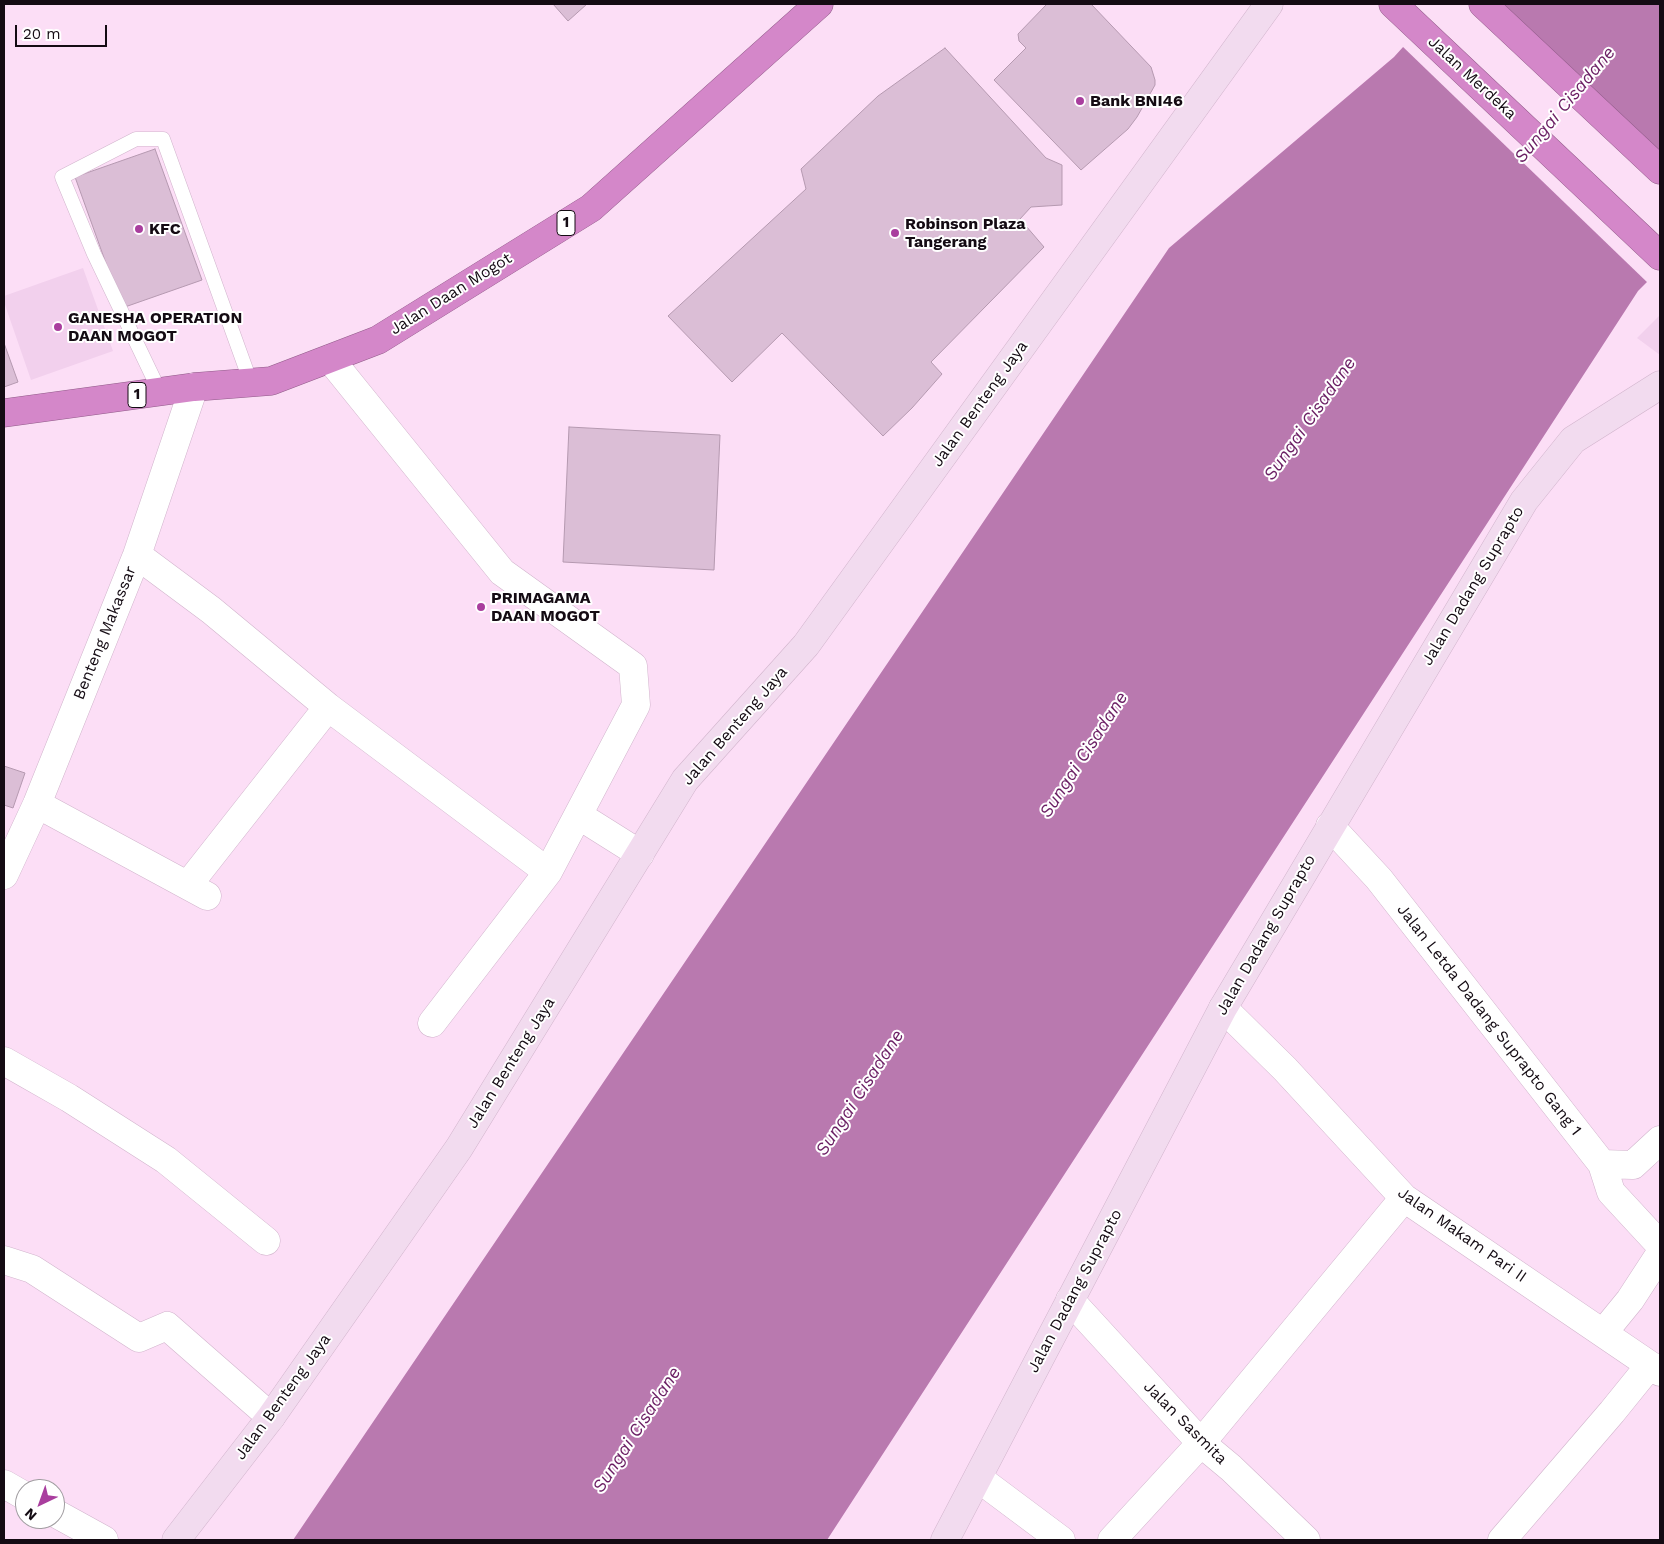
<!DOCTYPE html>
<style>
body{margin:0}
#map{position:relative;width:1664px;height:1544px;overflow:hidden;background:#fcdef6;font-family:"Work Sans",sans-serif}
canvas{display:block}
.frame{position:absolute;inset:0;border:5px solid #140b13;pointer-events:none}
.north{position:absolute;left:15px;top:1479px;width:50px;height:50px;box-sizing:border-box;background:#fff;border:1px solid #a19da1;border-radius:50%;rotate:222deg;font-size:14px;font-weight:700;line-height:20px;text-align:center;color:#140b13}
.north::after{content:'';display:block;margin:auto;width:18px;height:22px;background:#a93e9e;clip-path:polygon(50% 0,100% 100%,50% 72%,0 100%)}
.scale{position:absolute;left:15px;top:25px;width:92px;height:22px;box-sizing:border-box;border:2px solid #140b13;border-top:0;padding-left:6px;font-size:15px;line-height:18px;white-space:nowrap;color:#140b13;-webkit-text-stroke:4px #fff;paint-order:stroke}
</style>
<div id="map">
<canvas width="1664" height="1544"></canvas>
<div class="frame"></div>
<div class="north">N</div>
<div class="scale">20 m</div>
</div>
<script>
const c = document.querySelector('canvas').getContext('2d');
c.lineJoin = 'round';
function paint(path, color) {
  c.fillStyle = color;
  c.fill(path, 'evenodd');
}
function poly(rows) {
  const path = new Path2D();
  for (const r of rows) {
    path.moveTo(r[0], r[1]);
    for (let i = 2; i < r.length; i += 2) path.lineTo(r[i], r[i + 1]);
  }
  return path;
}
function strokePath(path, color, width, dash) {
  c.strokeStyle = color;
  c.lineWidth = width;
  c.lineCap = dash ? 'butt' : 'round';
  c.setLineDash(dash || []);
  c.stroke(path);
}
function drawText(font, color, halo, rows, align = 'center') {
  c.font = font + ' "Work Sans",sans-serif';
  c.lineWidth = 4;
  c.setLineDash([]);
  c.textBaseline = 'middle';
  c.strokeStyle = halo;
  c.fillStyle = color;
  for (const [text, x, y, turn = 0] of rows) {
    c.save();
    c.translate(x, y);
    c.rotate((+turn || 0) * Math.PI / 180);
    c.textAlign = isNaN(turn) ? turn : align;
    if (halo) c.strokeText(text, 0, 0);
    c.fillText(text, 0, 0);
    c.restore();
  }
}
paint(poly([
 [83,268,113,351,31,380,4,302,4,296],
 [1660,315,1660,355,1637,338]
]), '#f2d0ed');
paint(poly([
 [1442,4,1660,4,1660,269,1638,291,827,1540,293,1540,1169,248,1394,57]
]), '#b979af');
paint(poly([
 [1438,4,1497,4,1660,161,1660,272,1649,284,1401,45]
]), '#fcdef6');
const building = poly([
 [553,4,587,4,568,21,553,4],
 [1047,4,1091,4,1151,67,1155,80,1155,85,1137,117,1128,129,1081,170,994,80,1026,48,1019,41,1018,34,1047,4],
 [945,48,1046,158,1062,165,1062,205,1031,207,1020,219,1044,247,931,362,942,374,912,408,883,436,782,333,732,382,668,316,806,189,801,169,878,96,945,48],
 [155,149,202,280,122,308,75,177,155,149],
 [4,343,18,382,4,387,4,343],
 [569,427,720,435,714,570,563,562,569,427],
 [4,766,25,773,13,808,4,805,4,766]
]);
paint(building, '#dbbed6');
strokePath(building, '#b599b0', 1);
const lane = poly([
 [160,392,94,254,62,177,136,139,163,139,251,383]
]);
const street = poly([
 [330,359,502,572,633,666,636,705,548,872,432,1023],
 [137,555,211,610,328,707,548,872],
 [37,804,207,896],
 [578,815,640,854],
 [1330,826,1379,879,1602,1164,1633,1165,1660,1140],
 [4,875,37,804,137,555,194,387],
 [188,885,328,707],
 [1223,1008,1285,1069,1404,1198,1660,1372],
 [4,1061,69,1098,166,1160,266,1241],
 [1602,1164,1611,1192,1660,1245],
 [4,1260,32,1269,139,1338,167,1326,271,1417],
 [1070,1300,1201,1443,1231,1468,1306,1540],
 [1603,1333,1630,1300,1660,1254],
 [978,1478,1061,1540],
 [4,1484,25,1496],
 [55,1513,104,1540],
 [1112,1540,1201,1443,1404,1198],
 [1502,1540,1612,1412,1650,1365]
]);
const secondary = poly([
 [176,1540,271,1417,459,1148,685,780,806,645,1269,4],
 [945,1540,1223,1008,1524,501,1573,440,1660,385]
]);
const highway = poly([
 [1393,4,1660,256],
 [1483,4,1660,170],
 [4,413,194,387,271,381,378,340,591,208,819,4]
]);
strokePath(lane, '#d1b4cc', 15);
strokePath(street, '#d1b4cc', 29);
strokePath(secondary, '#d1b4cc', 29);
strokePath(highway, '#915c89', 29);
strokePath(lane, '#fff', 14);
strokePath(street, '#fff', 28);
strokePath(secondary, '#f2dbef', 28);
strokePath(highway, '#d487c9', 28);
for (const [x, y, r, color] of [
 [1080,101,5,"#a93e9e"],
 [139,229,5,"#a93e9e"],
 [895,233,5,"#a93e9e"],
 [58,327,5,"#a93e9e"],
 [481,607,5,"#a93e9e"]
]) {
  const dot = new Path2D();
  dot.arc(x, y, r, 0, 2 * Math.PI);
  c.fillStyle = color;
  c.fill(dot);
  strokePath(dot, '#fff', 2);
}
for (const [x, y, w] of [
 [566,223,18],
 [137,395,18]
]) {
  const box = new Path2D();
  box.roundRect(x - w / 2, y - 12.5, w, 25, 4);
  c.fillStyle = '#fff';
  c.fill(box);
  strokePath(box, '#140b13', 1);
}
drawText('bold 15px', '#140b13', null, [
 ["1",566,223],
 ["1",137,395]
]);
drawText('16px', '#140b13', '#fff', [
 ["Jalan Merdeka",1472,78,43],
 ["Jalan Daan Mogot",451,294,-32],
 ["Jalan Benteng Jaya",980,404,-54],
 ["Jalan Dadang Suprapto",1473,586,-59],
 ["Benteng Makassar",105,633,-68],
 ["Jalan Benteng Jaya",735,726,-49],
 ["Jalan Dadang Suprapto",1266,935,-60],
 ["Jalan Letda Dadang Suprapto Gang 1",1489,1020,52],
 ["Jalan Benteng Jaya",511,1063,-58],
 ["Jalan Makam Pari II",1462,1235,35],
 ["Jalan Dadang Suprapto",1075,1291,-62],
 ["Jalan Benteng Jaya",283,1397,-54],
 ["Jalan Sasmita",1185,1423,45]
]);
drawText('bold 16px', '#140b13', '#fff', [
 ["Bank BNI46",1090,101],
 ["Robinson Plaza",905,224],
 ["Tangerang",905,242],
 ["KFC",149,229],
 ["GANESHA OPERATION",68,318],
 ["DAAN MOGOT",68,336],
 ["PRIMAGAMA",491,598],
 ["DAAN MOGOT",491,616]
], 'left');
drawText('italic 18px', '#6b1f64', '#fff', [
 ["Sungai Cisadane",1565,105,-50],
 ["Sungai Cisadane",1310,419,-55],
 ["Sungai Cisadane",1084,755,-57],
 ["Sungai Cisadane",860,1093,-57],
 ["Sungai Cisadane",637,1430,-57]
]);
</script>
